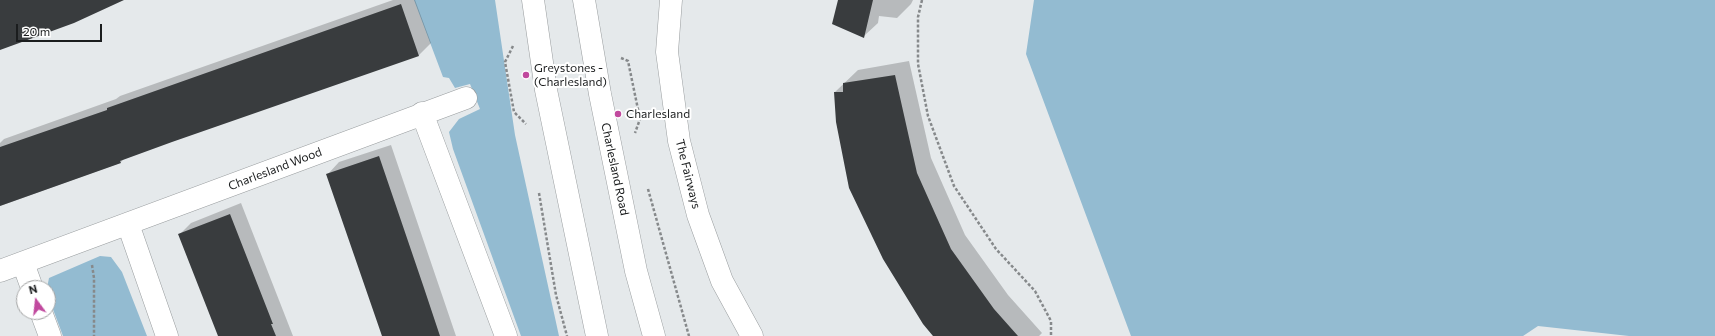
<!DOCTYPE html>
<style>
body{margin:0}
#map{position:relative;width:1715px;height:336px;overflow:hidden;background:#e5e9eb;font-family:Commissioner,sans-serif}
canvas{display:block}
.north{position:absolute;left:16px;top:280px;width:40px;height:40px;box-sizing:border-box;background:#fff;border:1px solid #a4a5a5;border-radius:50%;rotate:345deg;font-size:11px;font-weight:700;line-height:16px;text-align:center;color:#1b1d1e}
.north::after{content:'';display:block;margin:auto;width:14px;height:18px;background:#c1499e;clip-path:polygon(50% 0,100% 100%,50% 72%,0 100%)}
.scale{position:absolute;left:16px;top:24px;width:86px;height:18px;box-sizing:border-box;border:2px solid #1b1d1e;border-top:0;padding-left:5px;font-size:12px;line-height:14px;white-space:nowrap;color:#1b1d1e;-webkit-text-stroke:3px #fff;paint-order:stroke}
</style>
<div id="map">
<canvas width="1715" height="336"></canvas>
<div class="north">N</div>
<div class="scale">20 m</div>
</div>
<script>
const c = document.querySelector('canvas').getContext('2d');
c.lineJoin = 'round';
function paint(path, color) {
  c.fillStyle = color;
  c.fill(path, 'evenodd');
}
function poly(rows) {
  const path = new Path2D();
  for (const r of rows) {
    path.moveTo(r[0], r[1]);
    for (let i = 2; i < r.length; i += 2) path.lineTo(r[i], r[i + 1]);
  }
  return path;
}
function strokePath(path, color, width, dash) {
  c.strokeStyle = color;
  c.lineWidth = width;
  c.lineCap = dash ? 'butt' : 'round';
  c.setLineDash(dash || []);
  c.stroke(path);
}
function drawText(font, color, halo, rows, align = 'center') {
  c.font = font + ' Commissioner,sans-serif';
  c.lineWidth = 4;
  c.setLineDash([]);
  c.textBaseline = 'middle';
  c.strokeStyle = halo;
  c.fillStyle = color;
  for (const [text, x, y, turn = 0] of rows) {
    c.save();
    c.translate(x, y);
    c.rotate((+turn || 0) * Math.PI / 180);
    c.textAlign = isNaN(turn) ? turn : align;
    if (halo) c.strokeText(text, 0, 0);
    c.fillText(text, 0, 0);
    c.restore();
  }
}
paint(poly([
 [414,0,495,0,515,135,559,336,521,336,453,149,449,132,459,119,480,109,470,84,455,88,449,78,443,77],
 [1034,0,1715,0,1715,336,1629,336,1538,326,1523,336,1131,336,1026,54],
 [100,256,111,257,122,272,147,336,63,336,48,296,47,288,49,278]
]), '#93bbd1');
paint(poly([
 [393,0,415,0,431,43,419,55,156,147,124,159,120,163,0,206,0,143,4,139,116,99,120,96],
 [839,0,913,0,911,4,897,18,879,16,878,23,864,36],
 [909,61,931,158,965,235,1008,295,1042,333,1039,336,935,336,835,92,858,70],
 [391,145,456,336,383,336,328,174,339,162],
 [241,203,293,336,219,336,179,235,191,223]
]), '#0003');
paint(poly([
 [0,0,124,0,74,23,0,50],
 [838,0,873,0,864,38,832,24],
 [401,4,419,56,172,142,120,161,121,163,0,206,0,147,107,110,107,108],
 [895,75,917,173,951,249,994,309,1018,336,933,336,923,324,883,259,849,188,836,122,834,92,843,92,843,83],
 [379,156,424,288,440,336,382,336,326,174],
 [230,214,273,324,271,324,276,336,218,336,178,234]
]), '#393c3e');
const minor = poly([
 [671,0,667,52,679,141,698,215,722,281,752,336],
 [422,113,506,336],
 [128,224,167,336],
 [23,263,32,288],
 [0,271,466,98],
 [41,312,50,336]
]);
const secondary = poly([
 [533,0,546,90,597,336],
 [584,0,600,94,636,271,654,336]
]);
strokePath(minor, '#999d9f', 23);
strokePath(secondary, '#999d9f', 23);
strokePath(poly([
 [922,0,918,17,918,64,928,116,954,186,996,249,1035,291,1051,321,1051,336],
 [513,46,505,62,514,112,526,124],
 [621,58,628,61,640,119,635,133],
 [648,189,689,336],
 [539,193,556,295,567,336],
 [92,265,94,278,94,336]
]), '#86898b', 2.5, [3, 2]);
strokePath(minor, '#fff', 22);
strokePath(secondary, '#fff', 22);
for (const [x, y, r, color] of [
 [526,75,4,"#c1499e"],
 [618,114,4,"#c1499e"]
]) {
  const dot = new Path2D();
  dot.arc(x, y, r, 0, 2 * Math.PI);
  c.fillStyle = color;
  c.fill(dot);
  strokePath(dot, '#fff', 1.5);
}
drawText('12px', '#1b1d1e', '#fff', [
 ["Greystones -",534,68],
 ["(Charlesland)",534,82],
 ["Charlesland",626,114]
], 'left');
drawText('12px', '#1b1d1e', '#fff', [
 ["Charlesland Wood",275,169,-21],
 ["Charlesland Road",615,169,78],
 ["The Fairways",688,174,76]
]);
</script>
